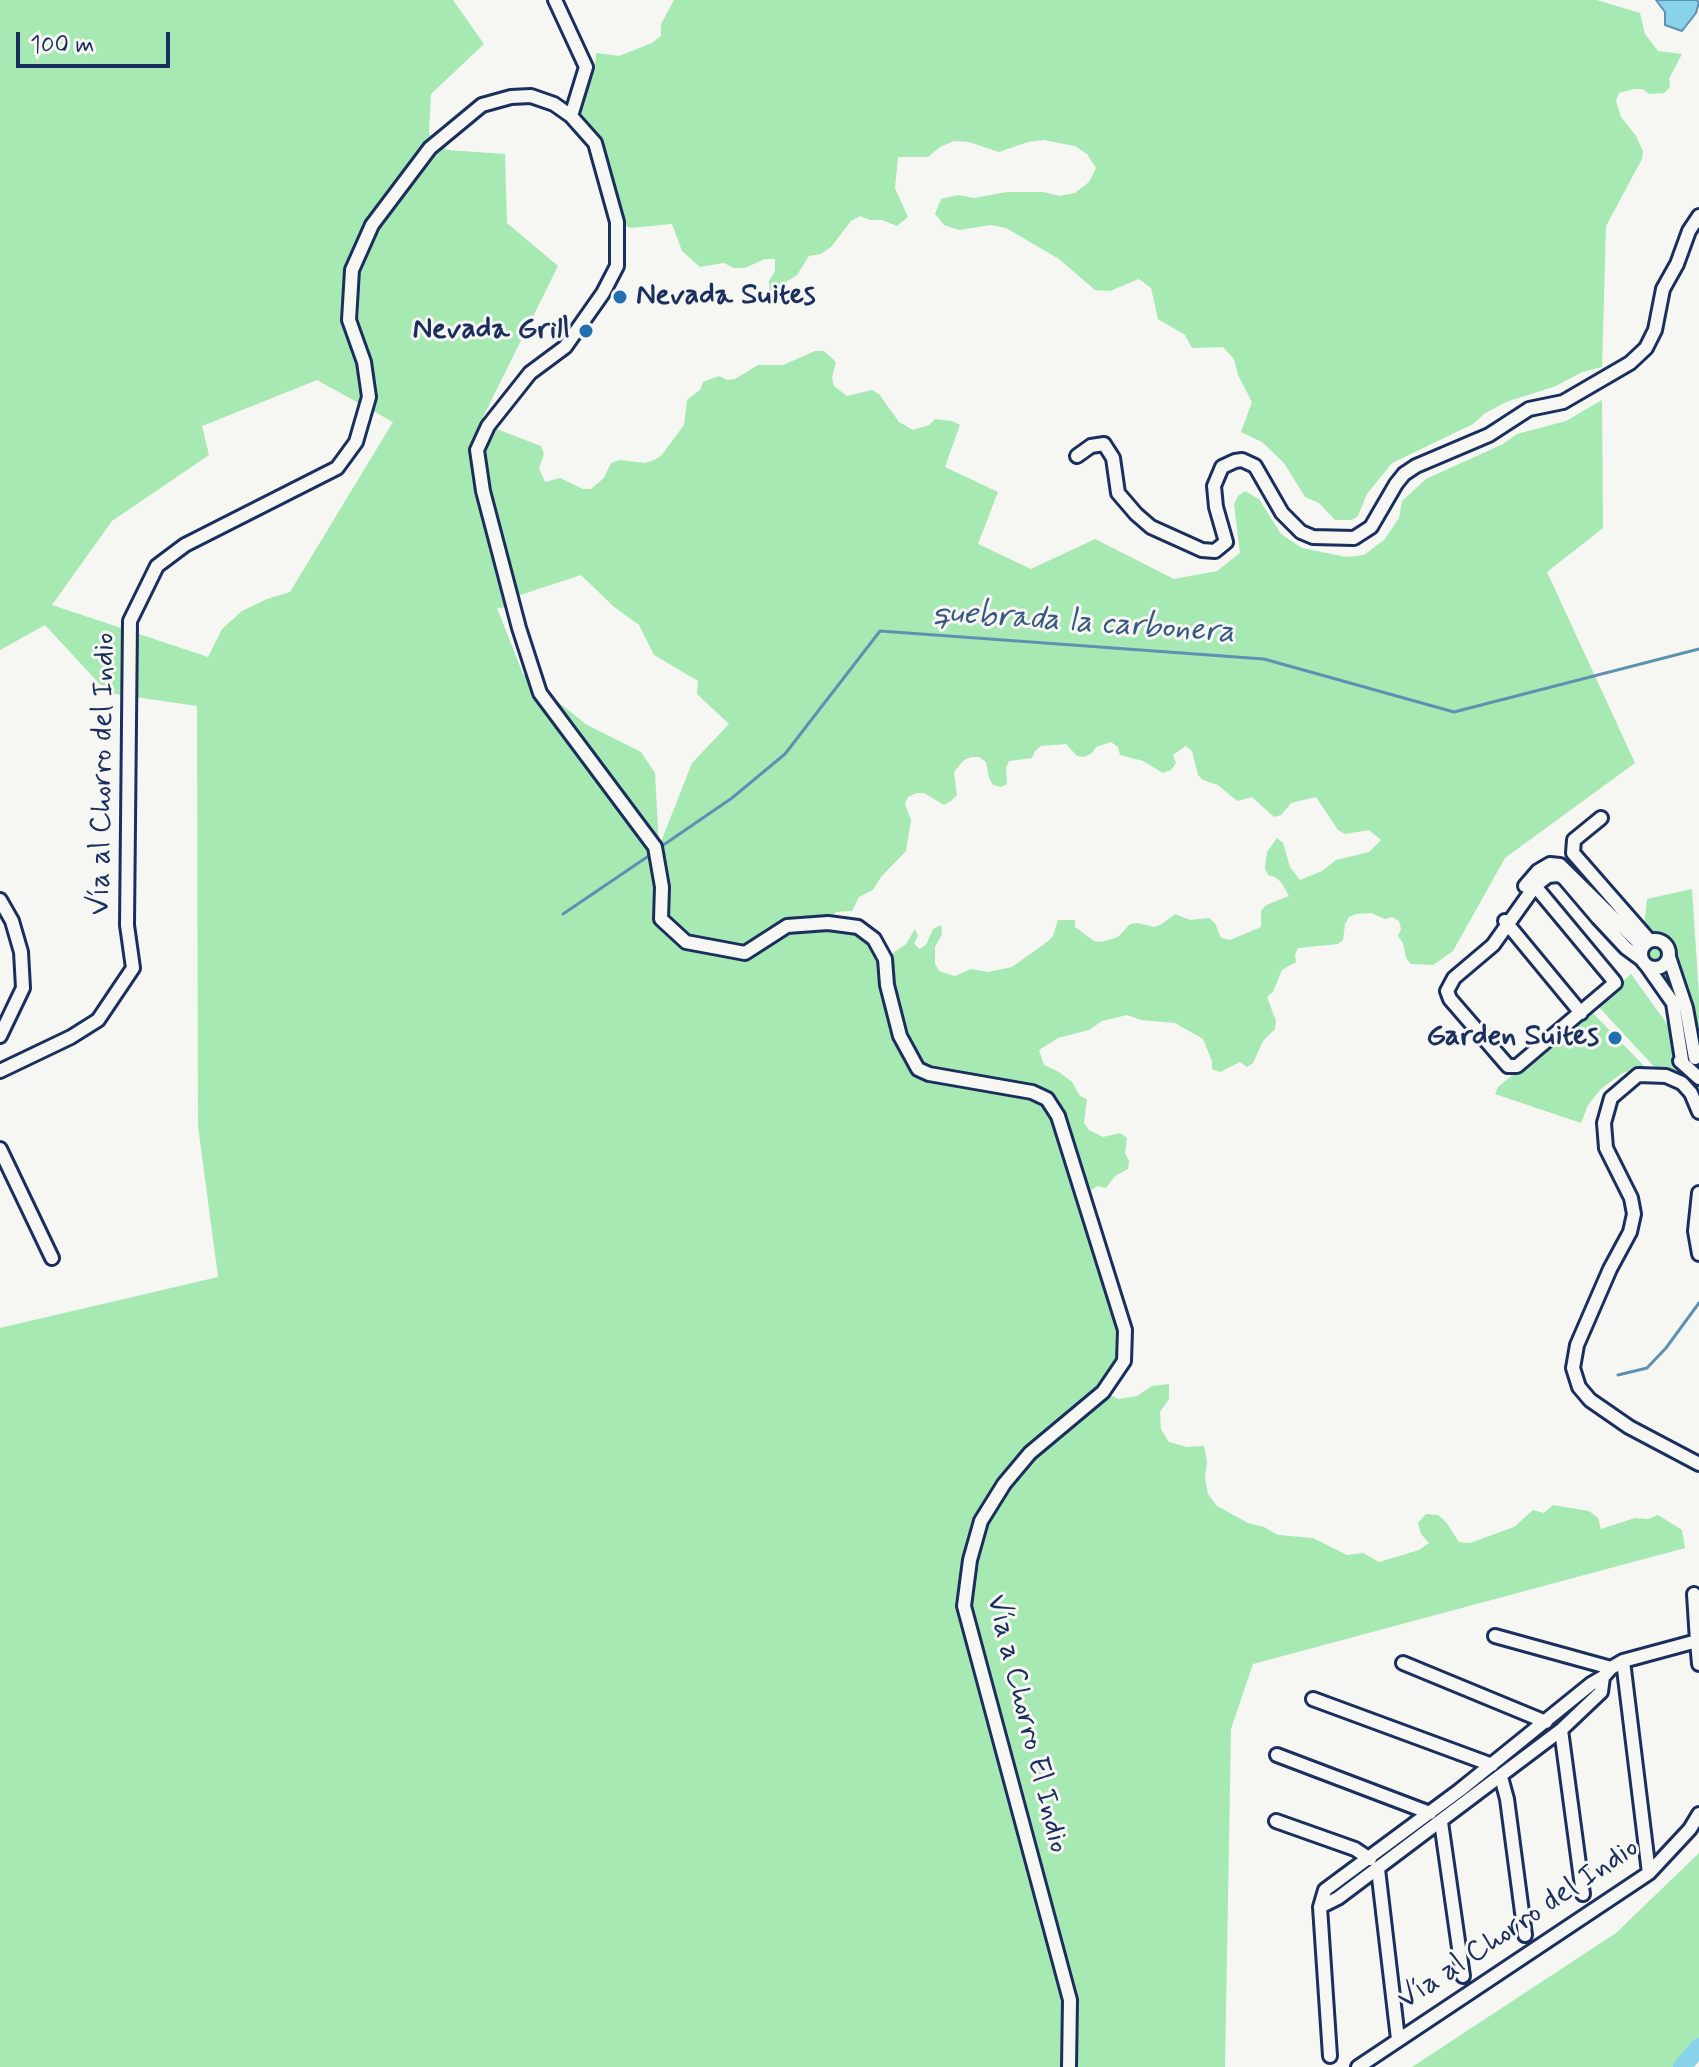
<!DOCTYPE html>
<meta charset="utf-8">
<style>
body{margin:0}
#map{position:relative;width:1699px;height:2067px;overflow:hidden;background:#f6f6f2;font-family:Mynerve,sans-serif}
canvas{display:block}
.scale{position:absolute;left:16px;top:32px;width:154px;height:36px;box-sizing:border-box;border:4px solid #1b2f5e;border-top:0;padding-left:10px;font-size:24px;line-height:28px;white-space:nowrap;color:#1b2f5e;-webkit-text-stroke:6px #f6f6f2;paint-order:stroke}
</style>
<div id="map">
<canvas width="1699" height="2067"></canvas>
<div class="scale">100 m</div>
</div>
<script>
const c = document.querySelector('canvas').getContext('2d');
c.lineJoin = 'round';
function paint(path, color) {
  c.fillStyle = color;
  c.fill(path, 'evenodd');
}
function poly(rows) {
  const path = new Path2D();
  for (const r of rows) {
    if (r.length === 3) {
      path.moveTo(r[0] + r[2], r[1]);
      path.arc(r[0], r[1], r[2], 0, 2 * Math.PI);
      continue;
    }
    path.moveTo(r[0], r[1]);
    for (let i = 2; i < r.length; i += 2) path.lineTo(r[i], r[i + 1]);
  }
  return path;
}
function strokePath(path, color, width, dash) {
  c.strokeStyle = color;
  c.lineWidth = width;
  c.lineCap = dash ? 'butt' : 'round';
  c.setLineDash(dash || []);
  c.stroke(path);
}
function drawText(font, color, halo, rows, align = 'center') {
  c.font = font + ' Mynerve,sans-serif';
  c.lineWidth = 6;
  c.setLineDash([]);
  c.textBaseline = 'middle';
  c.strokeStyle = halo;
  c.fillStyle = color;
  for (const [text, x, y, turn = 0] of rows) {
    c.save();
    c.translate(x, y);
    c.rotate((+turn || 0) * Math.PI / 180);
    c.textAlign = isNaN(turn) ? turn : align;
    if (halo) c.strokeText(text, 0, 0);
    c.fillText(text, 0, 0);
    c.restore();
  }
}
paint(poly([
 [0,0,453,0,484,44,431,94,429,134,447,150,505,154,507,223,558,266,483,417,489,426,541,446,544,454,539,468,545,482,560,478,583,489,591,489,604,478,611,463,620,460,645,463,654,460,661,456,684,425,687,400,700,390,703,382,719,376,727,380,735,379,758,365,783,365,815,351,824,351,836,362,832,378,834,386,847,396,872,390,879,394,899,422,913,430,929,425,935,419,952,421,960,425,945,467,998,492,978,544,1031,569,1095,539,1174,579,1217,571,1240,553,1234,504,1238,496,1245,491,1259,499,1281,534,1302,548,1346,557,1364,555,1384,540,1399,518,1402,501,1426,479,1503,444,1517,434,1566,421,1602,400,1603,528,1547,572,1635,763,1505,858,1453,951,1433,965,1411,964,1406,958,1403,943,1398,936,1401,929,1399,921,1392,917,1385,919,1371,913,1356,914,1349,917,1345,924,1343,940,1338,944,1298,948,1295,955,1296,962,1282,970,1273,992,1267,997,1276,1021,1275,1029,1263,1041,1253,1063,1247,1067,1240,1062,1220,1072,1212,1069,1212,1061,1203,1039,1175,1023,1141,1020,1127,1015,1102,1021,1089,1030,1058,1038,1039,1050,1044,1065,1059,1072,1072,1082,1080,1096,1087,1099,1084,1123,1089,1130,1103,1137,1120,1133,1127,1138,1125,1153,1129,1161,1128,1169,1115,1176,1106,1188,1098,1186,1089,1191,1064,1129,1125,1330,1124,1361,1103,1392,1119,1399,1137,1396,1152,1386,1169,1384,1169,1399,1160,1412,1161,1429,1169,1442,1187,1447,1204,1446,1207,1462,1205,1478,1208,1494,1217,1506,1248,1523,1264,1527,1278,1535,1313,1538,1347,1555,1363,1553,1379,1562,1419,1550,1429,1543,1421,1534,1418,1523,1426,1514,1438,1515,1446,1522,1459,1542,1470,1543,1514,1527,1533,1510,1544,1513,1553,1505,1589,1511,1598,1518,1601,1529,1635,1518,1648,1519,1658,1515,1682,1530,1685,1548,1253,1664,1231,1729,1225,2067,0,2067,0,1328,218,1277,198,1126,197,706,108,693,45,625,0,650],
 [317,380,393,422,290,592,267,599,242,611,222,629,208,657,52,605,112,521,209,455,202,426],
 [492,518,517,596,581,575,613,606,639,625,654,655,698,681,697,694,729,724,692,763,659,847,655,773,641,752,587,725,523,674,497,608,515,607],
 [1111,742,1118,747,1120,755,1143,761,1163,773,1171,770,1176,763,1173,755,1186,746,1192,751,1198,775,1203,780,1218,785,1237,801,1252,797,1274,817,1281,815,1291,803,1316,797,1338,830,1345,834,1369,830,1381,840,1369,852,1336,860,1322,871,1300,880,1290,867,1283,843,1277,838,1267,852,1265,868,1268,875,1275,877,1281,882,1289,896,1266,905,1261,911,1261,927,1230,940,1221,938,1215,923,1209,918,1190,920,1175,914,1162,924,1154,927,1138,923,1130,924,1118,937,1102,942,1094,941,1075,927,1075,920,1058,920,1053,936,1047,942,1012,967,988,972,971,969,955,976,939,971,935,964,935,947,942,934,941,925,933,929,926,945,919,949,914,943,918,936,915,929,906,944,885,959,858,927,829,923,836,912,852,911,859,897,873,890,881,877,906,851,911,820,905,804,908,797,917,793,924,793,944,805,951,801,957,795,954,772,964,760,971,757,979,757,986,762,989,778,993,785,1001,787,1007,784,1006,768,1009,761,1032,758,1035,751,1041,746,1066,744,1077,756,1084,757,1092,753,1096,747],
 [674,0,1597,0,1640,13,1645,34,1658,51,1682,54,1669,79,1670,87,1664,93,1649,94,1643,89,1634,89,1619,93,1616,101,1621,117,1636,136,1643,151,1642,159,1606,226,1602,367,1582,372,1556,386,1506,402,1484,414,1473,424,1392,463,1367,494,1358,516,1352,520,1335,520,1319,503,1305,497,1284,463,1262,442,1241,432,1252,402,1238,375,1234,359,1223,347,1192,348,1185,335,1158,319,1151,288,1139,279,1110,291,1095,290,1059,259,1006,228,991,225,959,230,944,225,935,214,941,199,958,195,974,198,1007,192,1043,192,1059,196,1075,193,1089,182,1096,168,1087,154,1075,146,1044,140,1028,142,999,152,969,142,954,141,940,147,928,157,898,157,895,188,908,217,897,226,882,220,870,220,860,216,851,221,831,247,821,254,809,256,797,275,770,292,769,281,775,271,775,259,765,259,745,268,734,268,724,263,700,267,682,251,672,224,631,228,617,222,595,143,577,119,595,68,596,53,619,56,652,43,661,36,661,24],
 [1692,889,1699,995,1699,1091,1696,1088,1688,1036,1639,968,1647,899],
 [1631,974,1678,1039,1683,1080,1660,1073,1596,1004],
 [1590,1010,1645,1067,1622,1073,1601,1089,1588,1105,1581,1123,1495,1094,1498,1087],
 [1699,1853,1699,2059,1694,2067,1412,2067,1616,1933]
]), '#a6e9b3');
const water = poly([
 [1656,0,1696,0,1699,2,1696,13,1682,31,1665,25,1665,12,1656,0]
]);
paint(water, '#89d3ea');
strokePath(water, '#5d91b2', 2);
strokePath(poly([
 [659,848,732,798,785,754,880,631,1264,659,1454,712,1699,649],
 [563,914,653,853],
 [1618,1375,1647,1368,1666,1348,1699,1303]
]), '#5d91b2', 3);
strokePath(poly([
 [1682,2067,1699,2047]
]), '#89d3ea', 18);
const minor = poly([
 [555,0,586,67,571,116],
 [1077,456,1091,446,1104,444,1113,458,1118,493,1136,514,1151,527,1202,550,1215,551,1226,542,1216,507,1214,486,1222,467,1235,461,1242,460,1255,466,1282,513,1301,532,1313,537,1354,538,1371,527,1396,484,1404,474,1416,466,1489,435,1529,409,1563,402,1630,363,1646,348,1655,330,1663,289,1677,264,1689,231,1699,216],
 [1601,818,1574,840,1573,853,1649,940],
 [1530,880,1535,886,1614,981,1615,983,1517,1066,1508,1066,1450,999,1447,991,1454,978,1493,945,1535,886,1548,876,1558,875,1564,878,1598,918,1626,948,1641,959],
 [1525,886,1538,871,1550,864,1560,865,1642,946],
 [0,900,12,921,21,952,23,988,0,1036],
 [1505,921,1581,1013],
 [1655,954,14],
 [1669,957,1686,1008,1695,1058],
 [1647,966,1673,1003,1682,1060],
 [1680,1061,1699,1078],
 [0,1071,71,1037,98,1020,133,968,127,925,130,621,157,566,185,545,337,468,356,442,369,397,364,362,349,320,352,270,372,225,430,148,482,105,511,97,531,96,554,104,571,116,595,143,617,222,617,266,603,293,565,347,530,373,488,426,477,450,483,491,519,628,540,693,655,847,662,887,661,919,686,942,745,953,787,926,828,923,858,927,874,939,885,959,887,985,900,1036,918,1069,929,1074,1032,1092,1047,1099,1058,1116,1125,1330,1124,1361,1103,1392,1030,1453,1004,1484,981,1521,970,1560,964,1606,1070,2000,1069,2067],
 [1699,1112,1691,1093,1682,1083,1666,1076,1638,1075,1611,1098,1604,1123,1606,1148,1631,1198,1634,1214,1630,1232,1610,1269,1577,1345,1573,1368,1579,1387,1590,1400,1629,1427,1699,1464],
 [0,1149,52,1258],
 [1699,1193,1695,1231,1699,1254],
 [1694,1594,1697,1641],
 [1495,1636,1611,1668],
 [1623,1661,1649,1873],
 [1403,1663,1546,1722],
 [1313,1699,1492,1765],
 [1561,1730,1583,1894],
 [1277,1755,1430,1813],
 [1501,1777,1507,1799,1525,1935],
 [1276,1821,1355,1849,1370,1859],
 [1441,1822,1463,1976],
 [1378,1869,1398,2039],
 [1320,1907,1338,1898,1561,1730,1601,1692,1603,1677],
 [1330,2056,1320,1907,1325,1890,1460,1790,1591,1684,1603,1677,1611,1668,1623,1661,1697,1641,1699,1664],
 [1358,2067,1649,1873,1690,1829,1699,1814]
]);
strokePath(minor, '#1b2f5e', 18);
strokePath(minor, '#f6f6f2', 12);
for (const [x, y, r, color] of [
 [620,297,8,"#1f6fb2"],
 [586,331,8,"#1f6fb2"],
 [1615,1038,8,"#1f6fb2"]
]) {
  const dot = new Path2D();
  dot.arc(x, y, r, 0, 2 * Math.PI);
  c.fillStyle = color;
  c.fill(dot);
  strokePath(dot, '#f6f6f2', 3);
}
drawText('bold 30px', '#1b2f5e', '#f6f6f2', [
 ["Nevada Suites",636,297,"left"],
 ["Nevada Grill",570,331],
 ["Garden Suites",1599,1038]
], 'right');
drawText('30px', '#1b2f5e', '#f6f6f2', [
 ["Vía al Chorro del Indio",104,774,-89],
 ["Vía a Chorro El Indio",1026,1724,76],
 ["Vía al Chorro del Indio",1519,1925,-34]
]);
drawText('italic 32px', '#365881', '#f6f6f2', [
 ["quebrada la carbonera",1084,624,4]
]);
</script>
